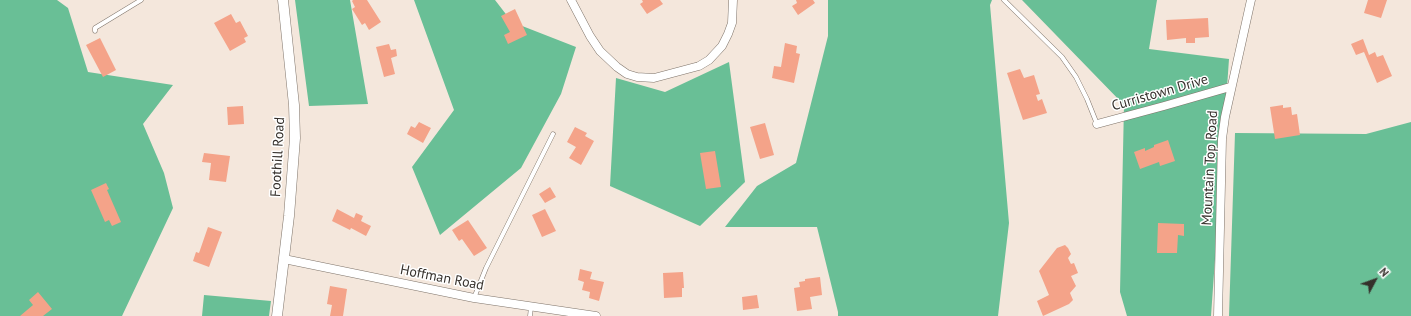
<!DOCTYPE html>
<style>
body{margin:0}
#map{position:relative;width:1411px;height:316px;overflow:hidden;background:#f4e7dc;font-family:"PT Sans",sans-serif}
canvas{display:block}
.north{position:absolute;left:1355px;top:260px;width:40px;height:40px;-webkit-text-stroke:3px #fff;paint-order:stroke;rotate:49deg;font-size:11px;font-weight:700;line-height:16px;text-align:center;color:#35302b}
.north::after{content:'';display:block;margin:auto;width:14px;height:18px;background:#35302b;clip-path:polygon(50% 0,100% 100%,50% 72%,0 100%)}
</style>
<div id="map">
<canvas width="1411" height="316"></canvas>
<div class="north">N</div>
</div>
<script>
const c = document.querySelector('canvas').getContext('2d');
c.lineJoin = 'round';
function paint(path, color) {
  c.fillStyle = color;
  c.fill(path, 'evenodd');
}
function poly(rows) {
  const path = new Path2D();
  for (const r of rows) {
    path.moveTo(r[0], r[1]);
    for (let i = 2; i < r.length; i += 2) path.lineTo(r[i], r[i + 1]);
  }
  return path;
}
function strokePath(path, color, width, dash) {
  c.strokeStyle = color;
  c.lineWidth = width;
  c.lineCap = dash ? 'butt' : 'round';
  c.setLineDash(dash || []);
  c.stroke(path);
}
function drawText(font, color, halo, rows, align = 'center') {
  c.font = font + ' "PT Sans",sans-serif';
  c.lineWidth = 3;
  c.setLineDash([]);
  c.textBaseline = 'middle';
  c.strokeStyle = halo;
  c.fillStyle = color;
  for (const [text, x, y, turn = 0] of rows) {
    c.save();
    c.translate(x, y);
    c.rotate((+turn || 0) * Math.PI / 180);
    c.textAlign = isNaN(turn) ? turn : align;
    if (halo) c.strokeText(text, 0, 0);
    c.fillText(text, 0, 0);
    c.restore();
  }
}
paint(poly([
 [0,0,57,0,68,8,88,72,173,85,143,124,164,173,173,208,122,316,0,316],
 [295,0,350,0,368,104,309,106],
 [414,0,495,0,512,22,576,47,561,94,521,168,440,235,412,167,454,110],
 [828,0,992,0,990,5,1009,223,998,316,838,316,838,312,817,227,725,227,757,186,796,163,828,36],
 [1022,0,1157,0,1149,49,1229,59,1211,316,1127,316,1120,292,1124,105],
 [729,62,745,182,700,226,610,186,616,78,665,92],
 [1411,122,1411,316,1229,316,1235,133,1366,134],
 [204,295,271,301,269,316,202,316]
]), '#69bf96');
paint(poly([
 [353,0,367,0,381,22,369,30,365,23,362,25,352,9,355,7,352,1],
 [642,0,660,0,663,4,647,14,640,4,643,2],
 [796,0,813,0,815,3,798,15,792,6,797,3],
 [1368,0,1387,0,1381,18,1364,13],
 [515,9,527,35,508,44,504,35,510,32,501,16],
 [231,14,236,23,240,21,248,36,244,38,246,42,230,51,214,23],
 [1208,18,1209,37,1195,38,1195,43,1186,43,1186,38,1167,40,1166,20],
 [100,38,116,70,103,77,86,45],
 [1363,39,1369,55,1375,52,1377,57,1383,55,1392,76,1377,83,1364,52,1356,55,1351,44],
 [785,43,797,46,796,53,800,54,794,83,772,78,774,66,781,67],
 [389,44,391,50,396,49,397,56,391,58,395,74,384,77,376,47],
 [1020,69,1024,78,1034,75,1040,94,1036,95,1038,101,1042,99,1047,113,1023,120,1007,73],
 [1283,105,1283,108,1291,107,1292,115,1297,114,1300,135,1275,139,1270,107],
 [243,106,244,124,228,125,227,107],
 [419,122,431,128,423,143,407,134,411,126,415,128],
 [765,123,774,155,760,159,750,127],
 [575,127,587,133,585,136,594,141,581,165,569,158,576,147,567,142],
 [1168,140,1175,161,1160,166,1159,162,1140,169,1134,152,1145,148,1145,151,1154,147,1154,145],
 [715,151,721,187,706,189,700,153],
 [204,153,230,156,226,182,209,180,211,163,202,162],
 [106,183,109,189,107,190,121,222,112,226,109,220,105,222,91,190],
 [550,187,556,197,545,203,539,194],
 [337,209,354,218,356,213,363,216,361,221,371,226,366,236,351,228,350,230,332,221],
 [545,209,556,231,542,237,532,215],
 [468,220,487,248,474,256,462,239,459,241,452,230],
 [1158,223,1184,224,1184,236,1178,235,1177,253,1157,253],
 [208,227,222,232,209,267,193,261,196,252,199,253],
 [1065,245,1068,248,1071,254,1068,258,1071,264,1074,263,1078,273,1071,276,1076,286,1070,293,1073,300,1069,304,1043,316,1037,301,1049,295,1039,271,1057,248],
 [580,269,592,272,590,279,604,282,599,301,589,298,590,292,582,290,584,282,578,280],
 [683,272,684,288,682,288,682,297,664,298,663,273],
 [820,277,822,295,810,297,812,309,797,311,794,288,800,287,799,282,805,281,805,279],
 [330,286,347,289,343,316,330,316,332,305,327,304],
 [38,292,52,309,43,316,20,316,33,305,29,300],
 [757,295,759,308,743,310,742,297]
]), '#f4a389');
const service = poly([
 [1004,0,1062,57,1076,77,1087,99,1097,124],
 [95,31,95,28,141,0],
 [474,298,486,268,553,134],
 [530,316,531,307]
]);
const minor = poly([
 [571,0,590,36,600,51,617,67,627,74,637,77,654,78,699,66,709,60,722,46,728,34,732,23,733,0],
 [1097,124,1164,106,1230,87],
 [284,259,474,298,596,316],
 [1218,316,1222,139,1225,117,1251,0]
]);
const tertiary = poly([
 [277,316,289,216,295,138,294,105,283,0]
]);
strokePath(service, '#7f746a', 5);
strokePath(minor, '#7f746a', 9);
strokePath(tertiary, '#7f746a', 11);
strokePath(service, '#fff', 4);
strokePath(minor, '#fff', 8);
strokePath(tertiary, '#fff', 10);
drawText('14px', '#35302b', '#fff', [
 ["Curristown Drive",1160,93,-16],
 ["Foothill Road",278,157,-87],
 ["Mountain Top Road",1210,168,-87],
 ["Hoffman Road",442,278,11]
]);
</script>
